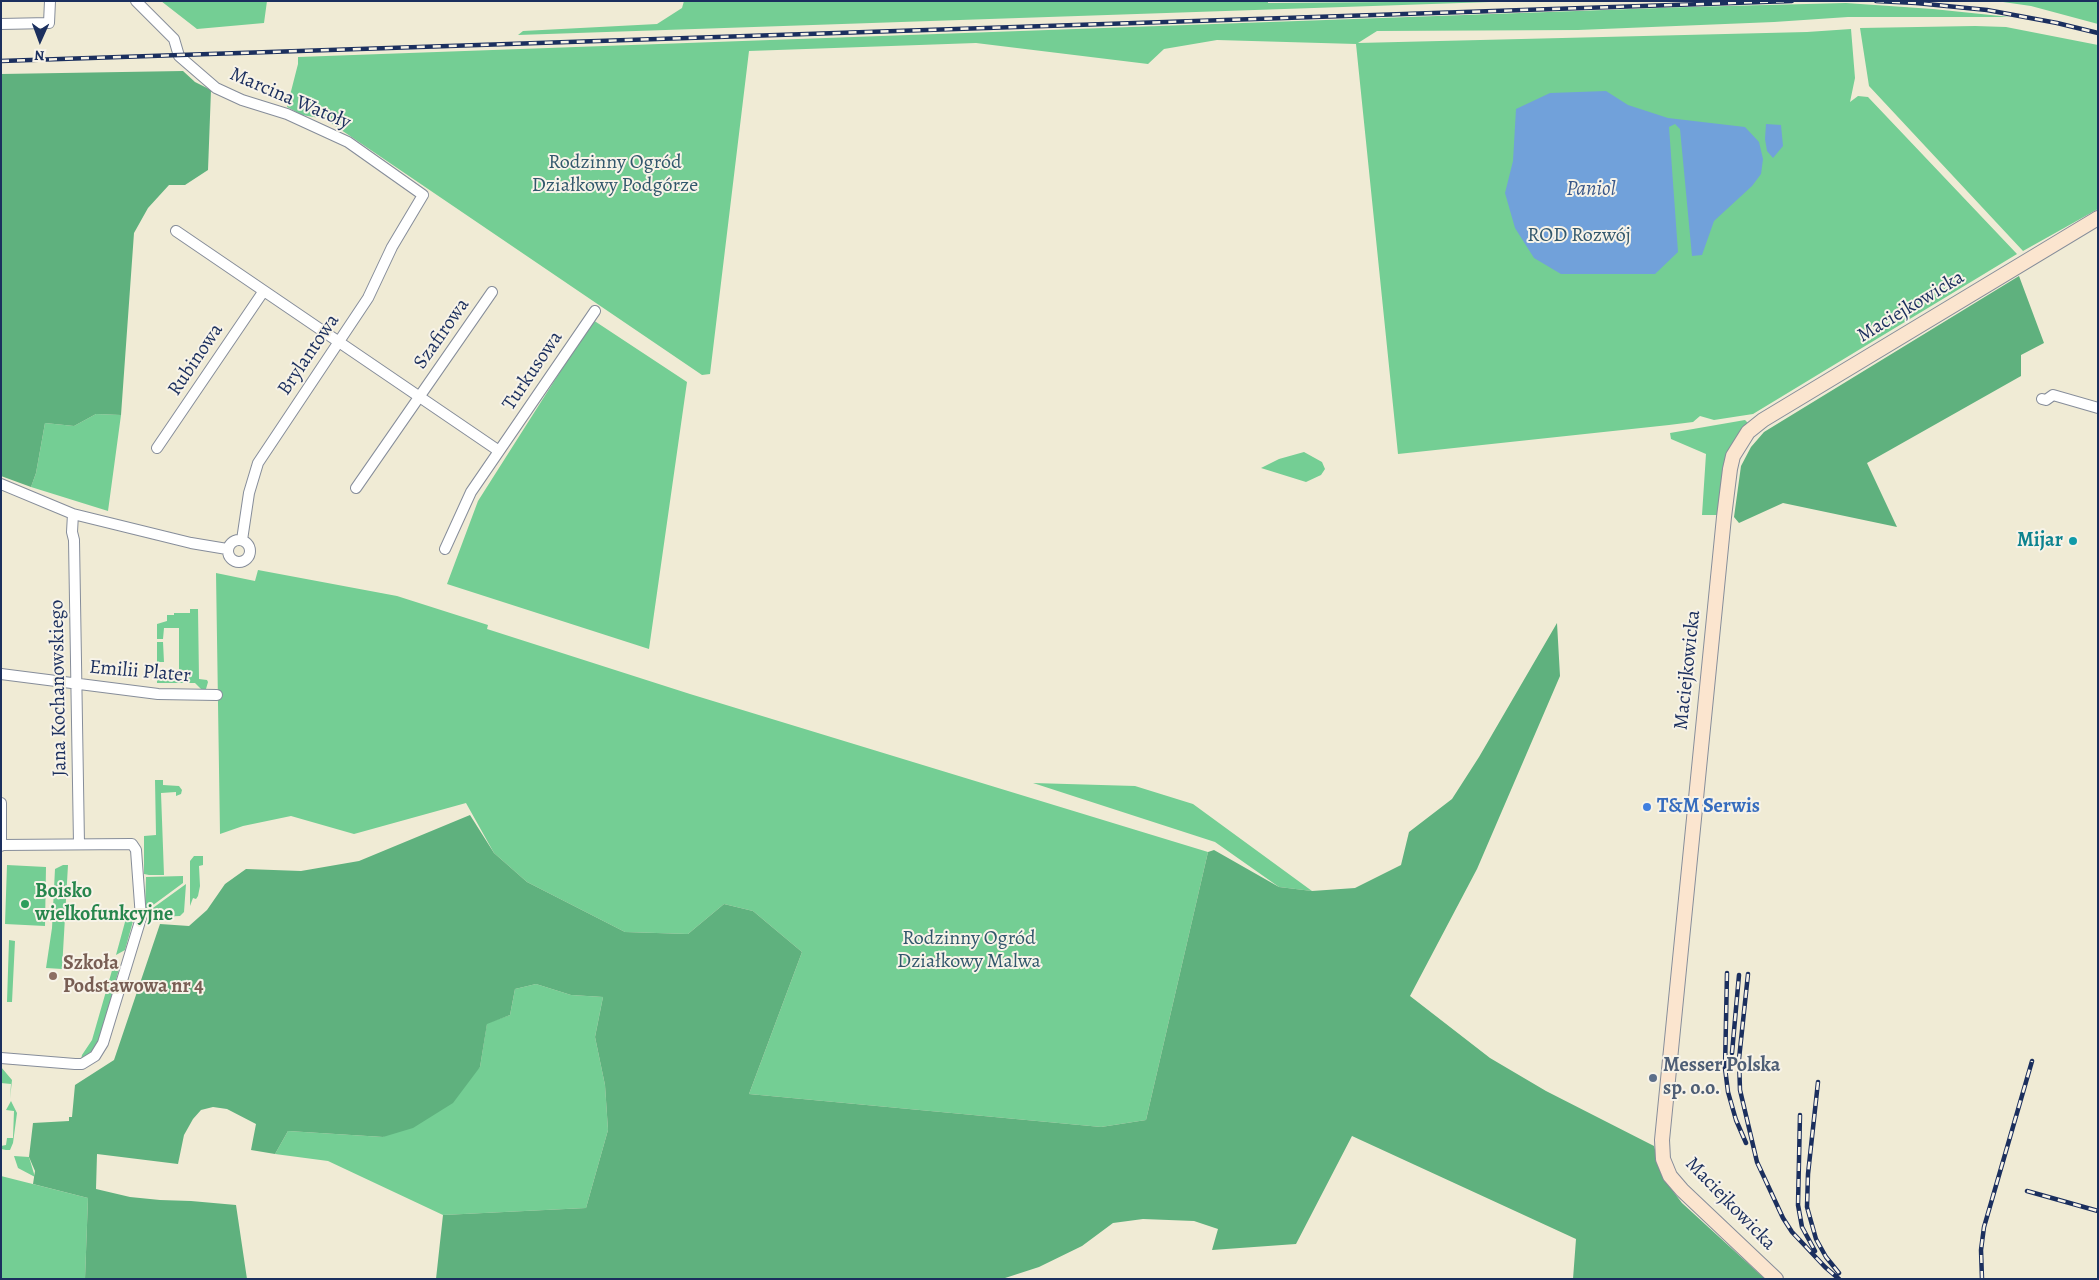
<!DOCTYPE html>
<meta charset="utf-8">
<style>
body{margin:0}
#map{position:relative;width:2099px;height:1280px;overflow:hidden;background:#f0ebd5;font-family:Alegreya,serif}
canvas{display:block}
.frame{position:absolute;inset:0;border:2px solid #1b2f5e;pointer-events:none}
.north{position:absolute;left:15px;top:15px;width:50px;height:50px;-webkit-text-stroke:4px #f7f3e8;paint-order:stroke;rotate:182deg;font-size:14px;font-weight:700;line-height:20px;text-align:center;color:#1b2f5e}
.north::after{content:'';display:block;margin:auto;width:18px;height:22px;background:#1b2f5e;clip-path:polygon(50% 0,100% 100%,50% 72%,0 100%)}
</style>
<div id="map">
<canvas width="2099" height="1280"></canvas>
<div class="frame"></div>
<div class="north">N</div>
</div>
<script>
const c = document.querySelector('canvas').getContext('2d');
c.lineJoin = 'round';
function paint(path, color) {
  c.fillStyle = color;
  c.fill(path, 'evenodd');
}
function poly(rows) {
  const path = new Path2D();
  for (const r of rows) {
    if (r.length === 3) {
      path.moveTo(r[0] + r[2], r[1]);
      path.arc(r[0], r[1], r[2], 0, 2 * Math.PI);
      continue;
    }
    path.moveTo(r[0], r[1]);
    for (let i = 2; i < r.length; i += 2) path.lineTo(r[i], r[i + 1]);
  }
  return path;
}
function strokePath(path, color, width, dash) {
  c.strokeStyle = color;
  c.lineWidth = width;
  c.lineCap = dash ? 'butt' : 'round';
  c.setLineDash(dash || []);
  c.stroke(path);
}
function drawText(font, color, halo, rows, align = 'center') {
  c.font = font + ' Alegreya,serif';
  c.lineWidth = 4;
  c.setLineDash([]);
  c.textBaseline = 'middle';
  c.strokeStyle = halo;
  c.fillStyle = color;
  for (const [text, x, y, turn = 0] of rows) {
    c.save();
    c.translate(x, y);
    c.rotate((+turn || 0) * Math.PI / 180);
    c.textAlign = isNaN(turn) ? turn : align;
    if (halo) c.strokeText(text, 0, 0);
    c.fillText(text, 0, 0);
    c.restore();
  }
}
paint(poly([
 [161,1,267,1,264,23,197,29],
 [684,1,1268,1,1268,3,1520,1,518,35,523,31,657,24,682,8],
 [1996,1,2098,1,2098,24,2031,6],
 [1846,3,1933,9,2010,17,1848,17,1774,22,1578,30,1377,31,1358,43,1807,32,1851,29,1855,78,1850,102,1858,96,1868,97,2017,254,1753,414,1714,420,1700,416,1693,422,1669,425,1398,454,1356,44,1217,40,1164,49,1148,64,976,43,749,51,710,374,702,375,325,119,302,115,287,107,298,64,298,57,1687,7],
 [1975,26,2006,27,2098,45,2098,209,2023,251,1869,86,1860,28],
 [593,320,687,382,649,649,447,584,478,501],
 [96,414,121,415,108,511,31,487,36,473,45,423,74,426],
 [1745,420,1748,423,1728,456,1719,515,1702,515,1706,454,1671,439,1670,433],
 [1304,452,1322,462,1325,469,1321,475,1306,482,1261,468,1279,459],
 [258,570,397,596,488,625,487,629,690,694,1208,852,1146,1120,1101,1127,749,1094,802,952,753,911,724,904,688,934,625,932,527,882,494,853,466,803,354,834,291,816,243,826,220,834,216,573,255,581],
 [190,609,198,609,199,679,207,680,208,682,206,689,203,691,195,683,157,683,157,675,179,673,179,628,164,628,163,639,157,639,157,624,167,621,167,615,174,615,174,613,190,613],
 [157,642,163,642,164,662,157,662],
 [155,780,163,780,163,785,179,786,182,790,181,794,176,796,176,792,161,793,164,875,149,875,144,874,144,836,156,835],
 [1033,783,1135,786,1193,804,1312,891,1279,887,1215,842],
 [194,856,203,856,203,865,199,866,200,886,198,896,196,899,193,898,190,906,190,861],
 [7,865,46,867,45,926,5,924],
 [63,865,68,865,62,969,46,968,52,928,55,869],
 [146,877,183,876,183,883,145,911],
 [186,884,184,912,180,916,154,917,146,913],
 [134,909,135,914,125,950,116,955,128,911],
 [9,940,15,941,12,1002,7,1002],
 [115,960,118,964,119,969,97,1049,81,1060,82,1055,92,1040],
 [536,984,571,995,603,997,595,1037,605,1085,608,1130,586,1208,443,1215,328,1161,275,1154,288,1131,383,1137,480,1067,487,1023,510,1015,515,989],
 [1,1067,12,1080,10,1099,11,1084,1,1083],
 [11,1101,17,1113,13,1143,10,1150,6,1150,1,1149,1,1146,6,1145,7,1138,13,1138,14,1111,6,1110],
 [14,1156,29,1157,35,1177,18,1168],
 [1,1176,88,1198,85,1279,1,1279]
]), '#74ce94');
paint(poly([
 [183,71,195,82,211,90,208,170,185,185,169,185,148,208,134,233,121,415,96,414,74,426,45,423,36,473,31,487,1,476,1,74],
 [2019,276,2044,343,2021,355,2021,376,1867,463,1897,527,1783,503,1739,523,1734,517,1741,466,1751,447,1764,432],
 [1557,623,1560,676,1477,869,1410,996,1490,1058,1546,1091,1654,1146,1663,1178,1682,1203,1765,1279,1573,1279,1576,1239,1352,1136,1296,1244,1212,1250,1218,1229,1194,1221,1143,1219,1113,1223,1082,1246,1039,1267,1002,1279,436,1279,443,1215,586,1208,608,1130,605,1085,595,1037,603,997,571,995,536,984,515,989,510,1015,487,1024,480,1067,453,1103,413,1128,383,1137,288,1131,275,1154,251,1150,256,1124,227,1109,213,1107,201,1110,193,1119,184,1135,178,1164,97,1154,96,1189,130,1197,160,1200,191,1201,236,1205,247,1279,85,1279,88,1198,33,1184,35,1171,29,1157,33,1123,69,1121,69,1117,72,1117,75,1085,114,1060,160,924,189,926,207,910,225,884,246,869,301,871,359,861,470,815,494,853,527,882,625,932,688,934,724,904,753,911,802,952,749,1094,1101,1127,1146,1120,1208,852,1214,850,1279,887,1312,891,1355,888,1401,865,1409,832,1452,799,1479,757]
]), '#5fb17e');
paint(poly([
 [1606,91,1628,105,1668,118,1745,127,1759,142,1763,159,1761,174,1752,186,1714,221,1702,255,1692,256,1680,129,1675,124,1669,127,1678,252,1655,274,1561,274,1534,258,1515,228,1505,193,1513,161,1516,109,1550,93],
 [1766,124,1781,125,1783,146,1773,158,1767,151,1765,139]
]), '#71a1da');
const street = poly([
 [136,1,174,39,179,56,216,88,242,100,287,114,348,142,423,195,392,247,368,298,258,463,249,493,242,540],
 [1,24,49,23,50,1],
 [176,231,499,451],
 [2042,399,2046,400,2053,395,2098,408],
 [157,448,263,292],
 [1,484,73,514,191,543,227,549],
 [356,488,492,292],
 [73,514,72,532,74,540,79,844],
 [239,551,11],
 [445,549,471,492,595,311],
 [1,674,158,694,217,695],
 [1,803,1,846],
 [1,845,132,844,136,850,141,918,103,1043,95,1056,82,1064,75,1064,1,1058]
]);
const secondary = poly([
 [1776,1279,1682,1190,1670,1176,1663,1159,1662,1140,1724,517,1730,469,1733,456,1748,432,1763,420,2098,218]
]);
strokePath(street, '#868d9a', 12);
strokePath(secondary, '#868d9a', 16);
strokePath(street, '#fff', 10);
strokePath(secondary, '#fbe5cf', 14);
const rail = poly([
 [1876,1,1916,3,1987,10,2057,23,2098,33],
 [1,61,1792,1],
 [1727,973,1725,1068,1728,1092,1736,1120,1746,1143],
 [1748,974,1739,1059,1740,1090,1757,1162,1783,1218,1792,1232,1825,1267,1839,1279],
 [1732,1053,1739,975],
 [1818,1082,1808,1174,1807,1207,1816,1239,1826,1257,1839,1273],
 [1800,1115,1798,1205,1802,1227,1815,1251],
 [2027,1191,2098,1211],
 [1982,1279,1981,1250,1984,1227,2032,1061]
]);
strokePath(rail, '#1b2f5e', 4.5);
strokePath(rail, '#f7f3e8', 2.5, [8]);
for (const [x, y, r, color] of [
 [2073,541,5,"#0f9aa8"],
 [1647,807,5,"#3f7fe0"],
 [25,904,5,"#2e9e5b"],
 [53,976,5,"#8d6e63"],
 [1653,1078,5,"#5c6f8a"]
]) {
  const dot = new Path2D();
  dot.arc(x, y, r, 0, 2 * Math.PI);
  c.fillStyle = color;
  c.fill(dot);
  strokePath(dot, '#f7f3e8', 2);
}
drawText('20px', '#1b2f5e', '#f7f3e8', [
 ["Marcina Watoły",290,99,23],
 ["Maciejkowicka",1911,307,-31],
 ["Szafirowa",442,334,-55],
 ["Brylantowa",309,355,-56],
 ["Rubinowa",196,360,-56],
 ["Turkusowa",533,371,-56],
 ["Maciejkowicka",1688,670,-84],
 ["Emilii Plater",140,672,5],
 ["Jana Kochanowskiego",59,688,-91],
 ["Maciejkowicka",1730,1204,46]
]);
drawText('20px', '#31576c', '#f7f3e8', [
 ["Rodzinny Ogród",615,163],
 ["Działkowy Podgórze",615,186],
 ["ROD Rozwój",1579,236],
 ["Rodzinny Ogród",969,939],
 ["Działkowy Malwa",969,962]
]);
drawText('bold 20px', '#0d838f', '#f7f3e8', [
 ["Mijar",2063,541]
], 'right');
drawText('bold 20px', '#366cbe', '#f7f3e8', [
 ["T&M Serwis",1657,807]
], 'left');
drawText('bold 20px', '#27864d', '#f7f3e8', [
 ["Boisko",35,892],
 ["wielkofunkcyjne",35,915]
], 'left');
drawText('bold 20px', '#785e54', '#f7f3e8', [
 ["Szkoła",63,964],
 ["Podstawowa nr 4",63,987]
], 'left');
drawText('bold 20px', '#4e5e75', '#f7f3e8', [
 ["Messer Polska",1663,1066],
 ["sp. o.o.",1663,1089]
], 'left');
drawText('italic 21px', '#395789', '#f7f3e8', [
 ["Paniol",1591,190]
]);
</script>
